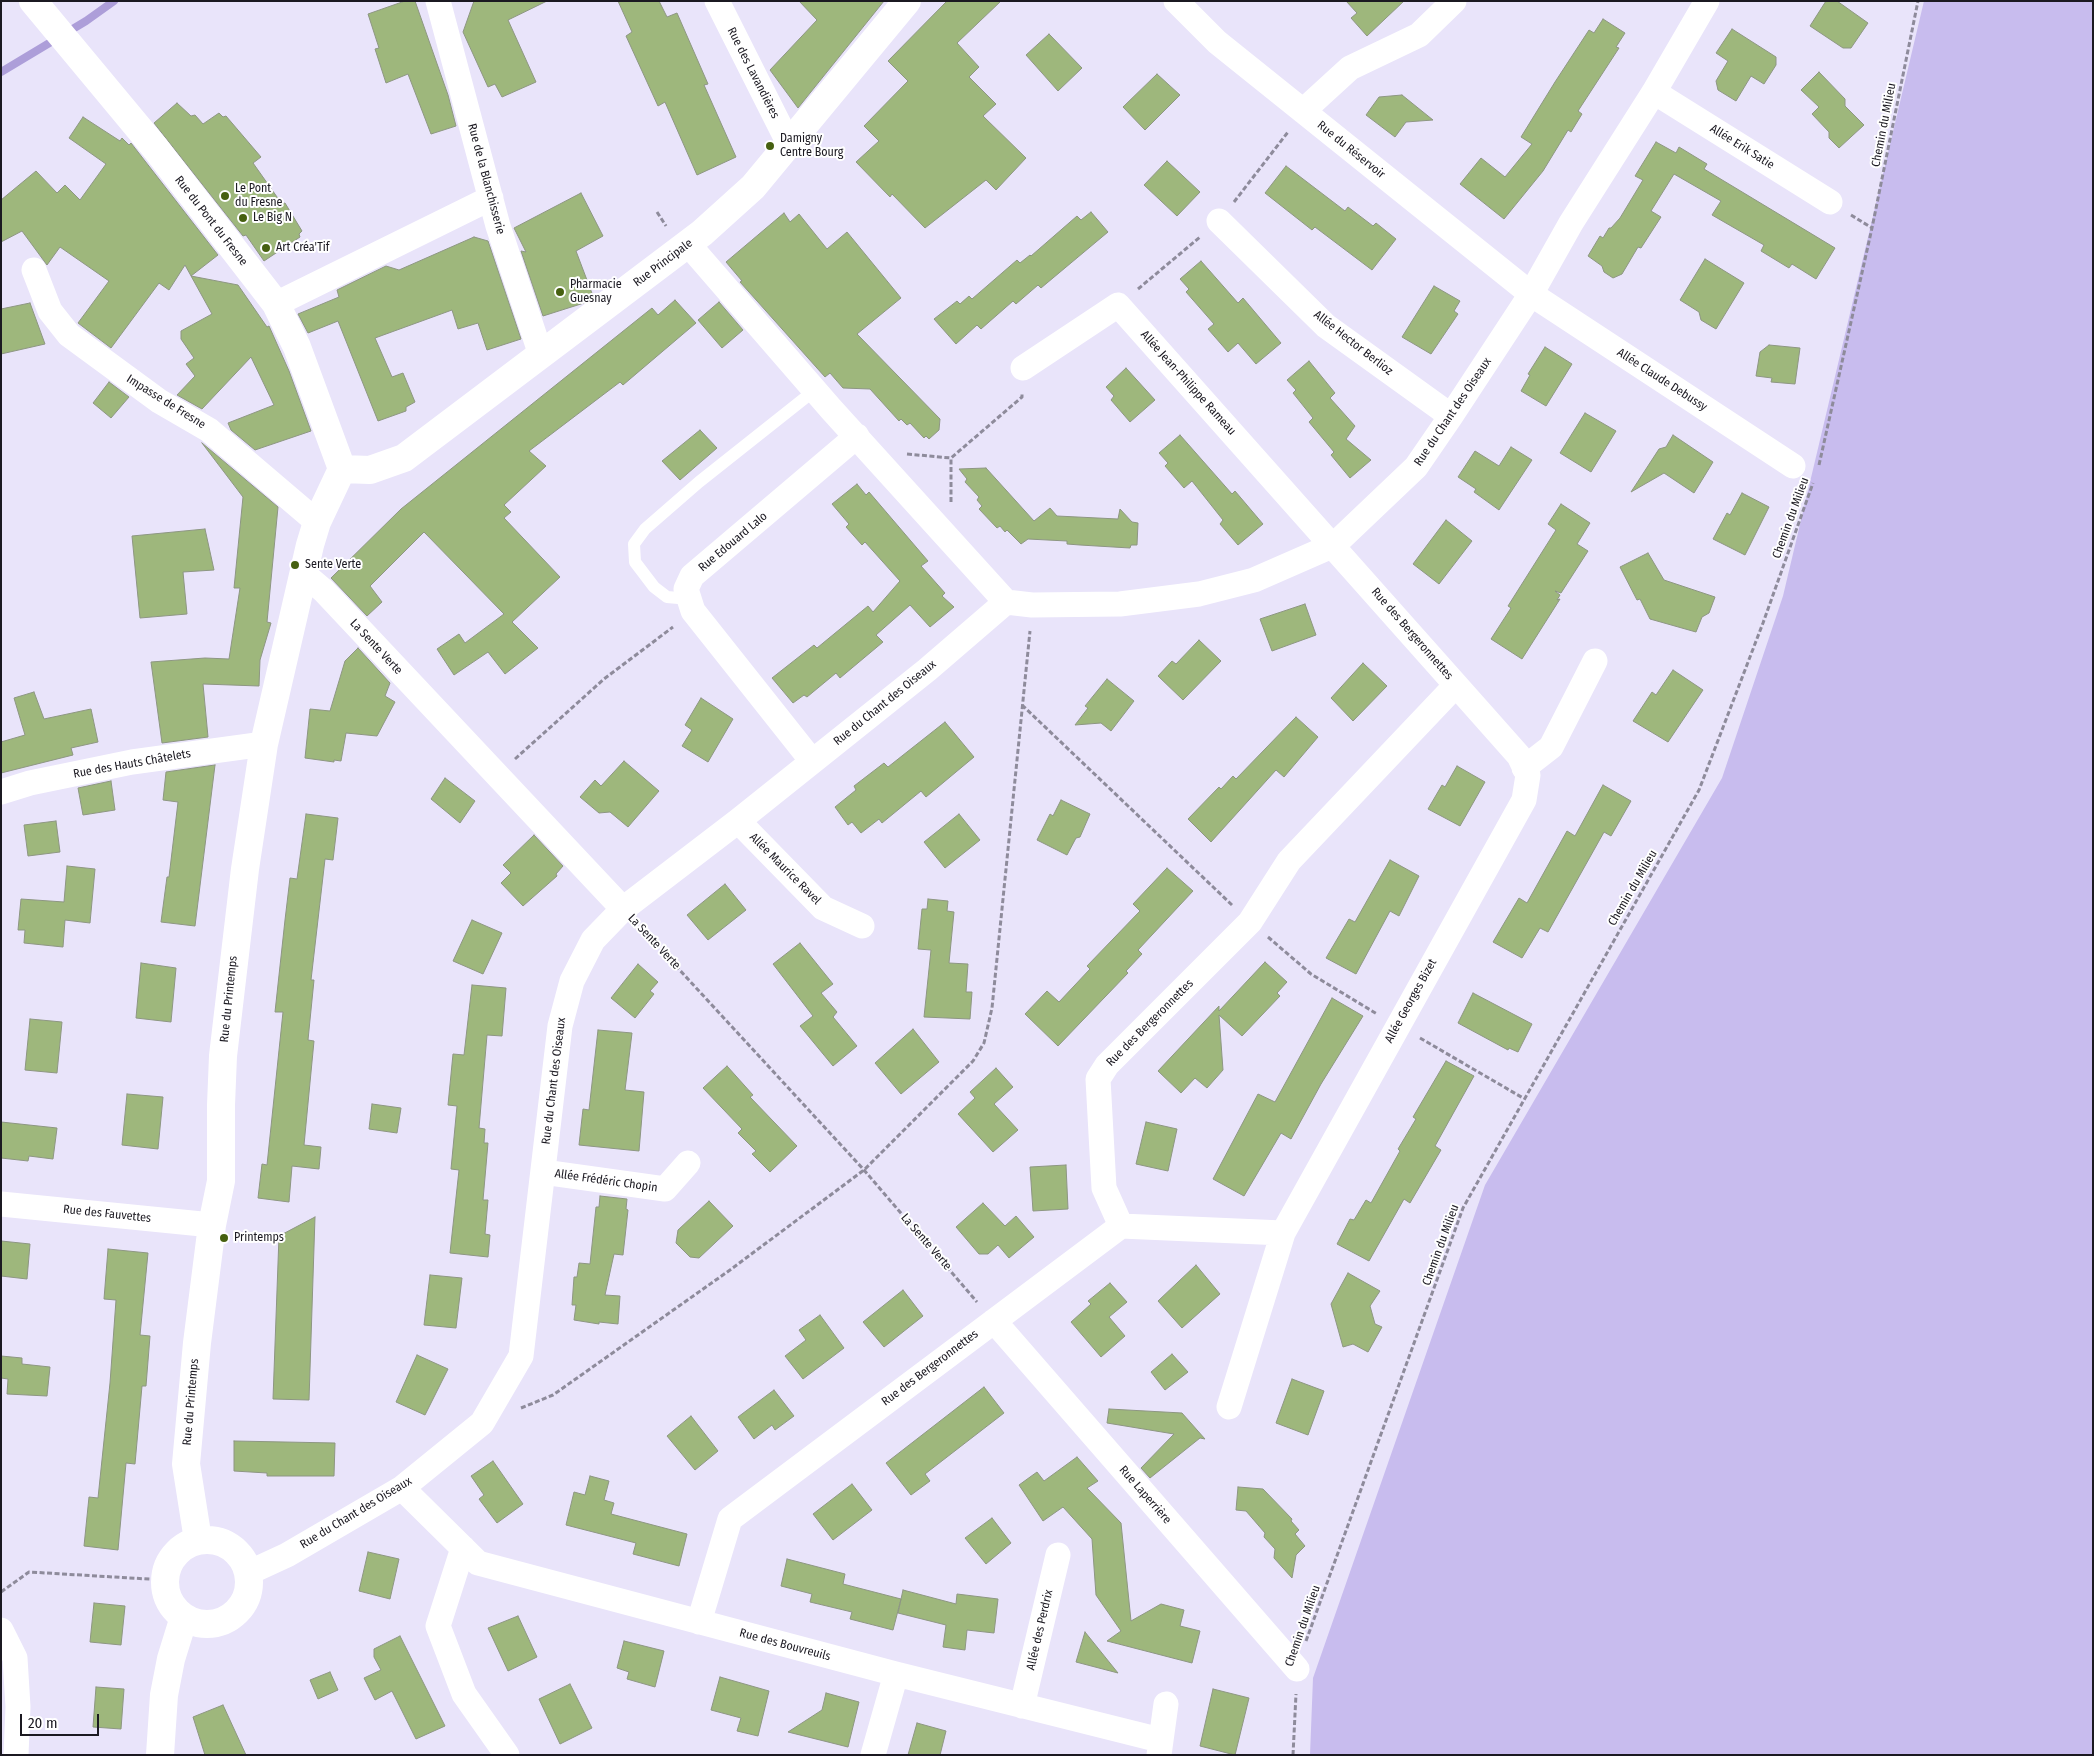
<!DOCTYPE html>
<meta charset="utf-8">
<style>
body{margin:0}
#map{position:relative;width:2094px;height:1756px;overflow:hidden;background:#e9e4fa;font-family:"Fira Sans Condensed",sans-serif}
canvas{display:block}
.frame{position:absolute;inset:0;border:2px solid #1b1921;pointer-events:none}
.scale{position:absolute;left:20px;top:1714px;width:79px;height:22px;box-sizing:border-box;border:2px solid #1b1921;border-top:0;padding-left:6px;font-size:15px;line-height:18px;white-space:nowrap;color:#1b1921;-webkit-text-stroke:4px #fff;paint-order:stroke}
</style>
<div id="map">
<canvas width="2094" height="1756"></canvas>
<div class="frame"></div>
<div class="scale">20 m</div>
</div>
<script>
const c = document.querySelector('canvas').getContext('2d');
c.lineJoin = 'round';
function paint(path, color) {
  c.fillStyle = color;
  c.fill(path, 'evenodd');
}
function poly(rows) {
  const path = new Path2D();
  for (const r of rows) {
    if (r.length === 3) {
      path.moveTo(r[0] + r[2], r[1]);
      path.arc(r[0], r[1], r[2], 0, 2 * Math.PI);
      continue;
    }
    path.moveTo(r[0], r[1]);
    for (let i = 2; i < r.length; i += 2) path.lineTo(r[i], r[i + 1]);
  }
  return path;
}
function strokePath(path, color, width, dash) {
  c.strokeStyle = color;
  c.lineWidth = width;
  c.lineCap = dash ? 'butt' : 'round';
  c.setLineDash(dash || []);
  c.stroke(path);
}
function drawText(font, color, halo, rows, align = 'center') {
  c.font = font + ' "Fira Sans Condensed",sans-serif';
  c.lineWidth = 4;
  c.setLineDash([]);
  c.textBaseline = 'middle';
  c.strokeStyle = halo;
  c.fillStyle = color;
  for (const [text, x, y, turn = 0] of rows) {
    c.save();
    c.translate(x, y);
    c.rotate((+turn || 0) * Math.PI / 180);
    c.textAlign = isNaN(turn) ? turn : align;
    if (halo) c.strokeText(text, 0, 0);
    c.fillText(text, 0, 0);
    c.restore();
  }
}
paint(poly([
 [1924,1,2093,1,2093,1755,1310,1755,1313,1678,1485,1185,1722,778,1783,596]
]), '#c8bcee');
strokePath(poly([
 [1,72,86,21,114,1]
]), '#ad9ed9', 8);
const building = poly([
 [405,1,415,1,448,95,456,126,431,134,408,74,386,83,375,49,379,48,368,14,405,1],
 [474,1,547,1,508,20,536,82,502,97,495,84,488,87,463,32,474,1],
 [618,1,659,1,667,17,677,13,708,84,704,85,736,157,697,175,665,102,658,106,626,36,632,32,618,1],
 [799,1,884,1,798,108,770,70,817,20,799,1],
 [947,1,1001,1,957,43,979,67,969,77,996,104,983,116,1026,158,996,190,986,180,925,228,892,194,890,197,856,162,879,141,864,126,908,81,888,61,947,1],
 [1346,1,1404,1,1367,36,1351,18,1357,13,1346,1],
 [1826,1,1837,1,1868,23,1851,48,1843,48,1810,26,1826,1],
 [1603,19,1625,33,1616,47,1619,48,1578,111,1582,114,1571,132,1568,130,1543,171,1504,219,1460,184,1481,158,1505,177,1532,144,1521,137,1555,82,1589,30,1594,33,1603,19],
 [1732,29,1776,57,1776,65,1764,84,1751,76,1736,101,1718,90,1716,81,1728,61,1716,53,1732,29],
 [1049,34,1082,68,1058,91,1026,55,1049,34],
 [1819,72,1845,99,1845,106,1864,125,1839,148,1829,138,1829,132,1812,114,1819,107,1801,90,1819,72],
 [1157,74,1180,95,1145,130,1123,107,1157,74],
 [1402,95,1433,120,1406,122,1395,137,1366,115,1379,97,1402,95],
 [177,103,191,116,195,115,203,124,219,113,223,117,226,116,261,157,253,163,282,204,285,203,302,231,299,234,300,237,264,261,246,235,243,236,154,123,177,103],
 [83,117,120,141,122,138,129,145,131,143,218,255,191,276,238,285,267,327,269,326,289,371,311,431,255,450,231,430,228,423,274,405,251,357,202,409,177,395,195,376,186,364,194,358,181,339,181,331,212,314,185,265,169,290,159,283,111,348,78,323,109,281,60,247,47,265,22,231,1,242,1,200,36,171,57,193,65,185,80,200,106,164,69,138,83,117],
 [1656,142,1676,153,1679,147,1707,164,1704,169,1835,248,1816,279,1792,264,1789,268,1761,251,1764,245,1712,215,1721,201,1674,174,1651,211,1661,217,1641,248,1638,247,1622,274,1613,278,1604,272,1602,266,1588,256,1600,236,1603,238,1609,228,1611,228,1620,218,1643,180,1635,176,1656,142],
 [1167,161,1200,192,1177,216,1144,185,1167,161],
 [1286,166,1345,211,1348,207,1373,226,1376,223,1396,239,1372,270,1315,227,1312,230,1265,193,1286,166],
 [581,193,603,236,576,251,593,296,584,303,543,316,521,251,526,252,514,228,581,193],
 [1091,212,1108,232,1041,288,1038,285,1016,304,1013,301,981,329,977,325,956,344,934,319,957,301,960,304,969,296,972,299,1017,260,1020,263,1030,255,1031,256,1077,216,1081,220,1091,212],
 [784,213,790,222,799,214,827,249,847,232,901,298,857,334,940,419,939,430,929,439,926,436,924,438,910,423,907,425,901,419,899,421,870,389,843,388,830,373,825,377,740,282,742,281,726,262,784,213],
 [474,237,488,241,521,339,487,350,478,323,458,329,452,310,375,338,392,377,403,373,415,402,406,407,406,411,378,421,338,321,308,333,298,314,339,297,337,290,386,266,399,270,474,237],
 [1705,259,1744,283,1716,329,1701,320,1699,312,1680,300,1705,259],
 [1201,261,1238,303,1243,298,1281,343,1256,364,1238,343,1228,352,1208,329,1214,324,1186,292,1189,289,1180,279,1201,261],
 [1434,286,1460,301,1454,311,1458,314,1431,354,1402,337,1434,286],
 [675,300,696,323,623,385,620,382,529,451,546,466,504,505,511,512,504,518,560,577,512,622,538,648,505,674,488,652,454,675,437,649,459,634,465,643,504,614,424,532,370,586,382,602,367,616,331,578,401,509,652,308,658,315,675,300],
 [719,302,743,330,722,348,698,320,719,302],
 [30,303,45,344,1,354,1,309,30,303],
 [1769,345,1800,348,1795,384,1771,382,1772,378,1756,376,1760,352,1769,345],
 [1545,347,1572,364,1546,406,1521,391,1530,375,1528,374,1545,347],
 [1309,361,1335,393,1330,398,1355,426,1346,439,1371,460,1350,478,1331,455,1334,452,1309,422,1313,418,1293,393,1296,390,1287,380,1309,361],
 [1126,368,1155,400,1130,422,1111,400,1114,396,1106,387,1126,368],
 [109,382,129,397,111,418,93,403,109,382],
 [1585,413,1616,431,1591,472,1560,453,1585,413],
 [700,430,717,448,680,480,662,461,700,430],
 [1180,435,1232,494,1235,491,1263,524,1238,545,1220,524,1223,520,1192,481,1184,488,1165,466,1168,463,1159,453,1180,435],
 [1673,435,1713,462,1694,493,1664,473,1631,492,1659,449,1666,447,1673,435],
 [202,443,278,507,267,622,271,623,260,660,259,686,203,684,208,737,162,743,151,662,205,658,229,659,240,588,234,588,243,497,202,443],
 [1511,447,1532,460,1499,510,1474,492,1476,489,1458,477,1475,451,1499,466,1511,447],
 [986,468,1034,521,1050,508,1057,516,1118,519,1120,509,1132,522,1138,523,1137,545,1131,545,1130,548,1080,545,1067,544,1067,541,1028,539,1021,544,1007,530,1005,532,1000,526,997,528,979,509,982,506,977,500,979,497,965,482,967,479,959,469,986,468],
 [857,484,866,495,869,492,928,561,921,566,945,593,942,596,954,607,930,627,910,605,876,635,883,642,840,678,836,673,807,697,804,695,793,703,772,678,814,645,817,648,868,606,873,612,900,581,865,542,862,545,846,527,849,524,832,504,857,484],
 [1742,493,1769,507,1745,555,1713,539,1727,513,1730,515,1742,493],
 [1561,504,1590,523,1577,544,1588,551,1561,593,1555,591,1560,595,1557,600,1560,599,1522,659,1491,639,1511,608,1508,606,1556,530,1548,524,1561,504],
 [1446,520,1472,541,1439,584,1413,564,1446,520],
 [205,529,214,570,183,572,187,614,140,618,132,536,205,529],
 [1648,553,1664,580,1715,597,1709,613,1702,617,1696,632,1650,619,1640,599,1637,600,1620,567,1648,553],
 [1305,604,1316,635,1272,651,1260,619,1305,604],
 [1199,640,1221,661,1183,700,1158,676,1172,661,1176,664,1199,640],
 [358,648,390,683,385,696,395,702,377,736,346,733,341,761,334,760,334,762,305,758,310,709,330,711,345,661,358,648],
 [1363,663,1387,686,1353,721,1331,698,1363,663],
 [1673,670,1703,690,1668,742,1633,721,1652,692,1656,695,1673,670],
 [1107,679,1134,701,1111,731,1101,723,1075,725,1088,708,1085,706,1107,679],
 [34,692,44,719,91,709,98,742,71,748,73,755,1,773,1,742,25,735,14,698,34,692],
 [701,698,733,719,708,762,682,746,692,730,685,725,701,698],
 [1296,717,1318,737,1284,777,1276,770,1211,842,1188,819,1219,787,1221,789,1233,776,1236,779,1296,717],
 [945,722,974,757,926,797,921,791,882,823,879,819,861,833,852,822,848,825,835,807,856,790,854,786,884,763,888,767,945,722],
 [624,761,659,791,628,827,610,812,599,813,580,797,595,780,601,786,624,761],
 [215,765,195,926,161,922,167,877,169,877,178,802,163,800,166,772,215,765],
 [1457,766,1485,782,1460,826,1428,809,1442,785,1445,787,1457,766],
 [445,778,475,801,460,823,431,799,445,778],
 [111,781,115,810,83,815,78,788,111,781],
 [1603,785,1631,801,1611,836,1604,832,1548,932,1540,928,1522,958,1493,942,1519,898,1527,903,1567,831,1575,836,1603,785],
 [1061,800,1090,814,1080,837,1076,838,1067,855,1037,840,1050,814,1053,816,1061,800],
 [306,814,338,818,333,860,325,859,311,980,314,980,308,1040,314,1041,304,1145,321,1147,319,1169,292,1166,289,1202,258,1198,262,1164,267,1165,283,1012,275,1012,285,920,290,878,297,879,306,814],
 [959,814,980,840,945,868,924,842,959,814],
 [56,821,60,852,28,856,24,825,56,821],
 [534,835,563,866,556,874,557,876,523,906,501,883,511,873,503,865,534,835],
 [1390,860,1419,876,1399,916,1390,911,1356,974,1326,958,1349,919,1355,922,1390,860],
 [67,866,95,869,90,923,65,920,63,947,24,943,25,930,18,930,21,899,64,902,67,866],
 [1167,868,1193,891,1138,950,1142,954,1126,971,1128,973,1058,1046,1025,1014,1047,991,1059,1002,1090,969,1087,966,1140,911,1133,904,1167,868],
 [725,884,746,910,708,940,687,915,725,884],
 [928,899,948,901,947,911,954,912,949,963,968,964,966,992,972,992,970,1019,924,1017,931,950,918,949,922,909,927,909,928,899],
 [472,920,502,933,483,974,453,961,472,920],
 [800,943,833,984,821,993,837,1012,833,1017,857,1046,833,1066,800,1026,813,1016,773,964,800,943],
 [1265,962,1287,982,1277,993,1280,996,1242,1036,1219,1015,1223,1070,1207,1088,1195,1078,1181,1093,1158,1071,1219,1006,1219,1011,1265,962],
 [141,963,176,968,171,1022,136,1018,141,963],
 [638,964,658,982,650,991,654,994,635,1018,611,998,638,964],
 [472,985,506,988,502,1036,487,1035,479,1128,485,1129,484,1143,488,1143,483,1200,488,1200,485,1234,490,1235,488,1257,450,1253,459,1170,451,1169,457,1106,448,1105,453,1054,464,1055,472,985],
 [1473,993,1532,1024,1518,1052,1509,1048,1508,1050,1458,1023,1473,993],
 [1332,998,1363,1016,1321,1084,1291,1139,1281,1133,1244,1196,1213,1179,1258,1094,1275,1102,1332,998],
 [30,1019,62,1022,57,1073,25,1070,30,1019],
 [913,1029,939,1062,901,1094,875,1063,913,1029],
 [598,1030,632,1033,625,1090,644,1092,639,1151,579,1145,583,1109,589,1110,598,1030],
 [1446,1061,1474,1076,1435,1146,1441,1150,1410,1203,1404,1199,1369,1261,1337,1244,1350,1219,1354,1220,1366,1200,1371,1203,1400,1151,1398,1149,1416,1119,1413,1117,1446,1061],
 [727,1066,753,1095,750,1097,797,1146,770,1172,752,1154,756,1151,738,1133,742,1129,703,1088,727,1066],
 [996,1068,1013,1087,994,1104,1018,1130,993,1152,958,1114,975,1098,970,1092,996,1068],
 [127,1094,163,1097,158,1149,122,1145,127,1094],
 [372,1104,401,1108,397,1133,369,1129,372,1104],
 [1,1122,57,1128,53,1159,29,1156,28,1161,1,1158,1,1122],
 [1146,1122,1177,1129,1168,1171,1136,1164,1146,1122],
 [1066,1165,1068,1209,1033,1211,1030,1167,1066,1165],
 [600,1196,627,1199,626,1209,628,1210,623,1255,614,1254,605,1295,620,1296,618,1324,599,1322,599,1324,574,1320,576,1305,572,1305,574,1277,577,1277,579,1263,590,1264,596,1207,599,1207,600,1196],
 [709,1201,733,1226,699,1258,690,1257,676,1243,678,1230,709,1201],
 [983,1203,1005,1226,1016,1216,1034,1237,1009,1258,998,1245,988,1254,979,1254,956,1227,983,1203],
 [315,1217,309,1400,273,1399,279,1236,315,1217],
 [1,1241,30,1244,27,1279,1,1276,1,1241],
 [108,1249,148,1253,140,1335,150,1336,146,1386,142,1386,135,1464,126,1463,118,1550,84,1546,89,1497,98,1498,110,1383,116,1300,104,1299,108,1249],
 [1196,1265,1220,1294,1182,1328,1158,1301,1196,1265],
 [1348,1273,1380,1291,1370,1306,1375,1324,1382,1327,1368,1352,1353,1344,1343,1347,1331,1304,1348,1273],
 [430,1275,462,1278,456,1328,424,1325,430,1275],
 [1110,1283,1127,1302,1109,1317,1125,1336,1101,1357,1071,1322,1091,1304,1088,1301,1110,1283],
 [903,1290,923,1316,884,1347,863,1322,903,1290],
 [820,1315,844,1348,803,1379,785,1356,806,1340,799,1330,820,1315],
 [1172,1354,1188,1372,1165,1390,1151,1372,1172,1354],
 [417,1355,448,1369,425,1415,396,1402,417,1355],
 [1,1356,22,1358,22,1364,50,1367,47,1396,7,1394,8,1379,1,1378,1,1356],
 [1292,1379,1324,1391,1308,1435,1276,1423,1292,1379],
 [984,1387,1004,1413,925,1474,930,1481,911,1495,886,1463,984,1387],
 [774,1390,794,1416,775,1430,772,1425,754,1439,738,1417,774,1390],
 [1109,1409,1182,1413,1205,1439,1200,1438,1150,1478,1141,1468,1174,1434,1107,1423,1109,1409],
 [691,1416,718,1451,695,1470,667,1436,691,1416],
 [234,1441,335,1443,334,1476,267,1476,267,1473,234,1471,234,1441],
 [1077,1457,1098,1481,1087,1488,1121,1523,1131,1621,1161,1604,1184,1610,1180,1626,1200,1631,1192,1663,1107,1641,1121,1631,1096,1595,1092,1539,1063,1507,1043,1521,1019,1485,1037,1472,1044,1481,1077,1457],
 [493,1461,523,1504,497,1523,479,1499,484,1495,471,1476,493,1461],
 [590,1476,609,1481,604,1500,614,1503,611,1514,687,1534,679,1566,633,1554,636,1543,566,1525,574,1492,585,1495,590,1476],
 [852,1484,872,1510,833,1540,813,1514,852,1484],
 [1238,1487,1263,1489,1292,1519,1291,1521,1299,1530,1295,1534,1305,1546,1296,1555,1292,1578,1274,1558,1275,1549,1264,1537,1265,1533,1246,1511,1236,1510,1238,1487],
 [992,1518,1011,1543,986,1564,965,1538,992,1518],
 [368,1552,399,1559,390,1599,359,1591,368,1552],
 [787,1559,845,1574,843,1584,901,1599,893,1630,850,1619,852,1612,810,1602,812,1594,781,1586,787,1559],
 [903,1590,956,1604,957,1594,998,1599,994,1633,967,1630,965,1650,943,1647,946,1625,898,1613,903,1590],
 [94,1603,125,1606,121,1645,90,1642,94,1603],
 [518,1616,537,1657,508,1671,488,1628,518,1616],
 [1085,1632,1118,1673,1076,1662,1085,1632],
 [400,1636,445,1726,416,1739,392,1691,375,1700,364,1678,381,1670,374,1657,374,1649,400,1636],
 [624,1641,664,1651,655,1687,627,1679,629,1672,617,1668,624,1641],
 [330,1672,338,1690,318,1699,310,1680,330,1672],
 [720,1677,769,1691,758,1736,737,1731,741,1718,711,1710,720,1677],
 [570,1684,592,1728,560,1744,539,1699,570,1684],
 [96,1687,124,1689,121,1729,93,1727,96,1687],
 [1213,1689,1249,1698,1235,1755,1200,1746,1213,1689],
 [826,1693,859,1702,848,1747,788,1732,822,1710,826,1693],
 [223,1705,246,1755,205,1755,193,1717,223,1705],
 [917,1723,946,1731,940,1755,908,1755,917,1723]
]);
paint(building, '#9eb77c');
strokePath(building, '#8d9682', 1);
strokePath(poly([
 [1234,202,1288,132],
 [657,212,666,226],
 [1851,215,1872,228],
 [1138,289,1200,237],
 [907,454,951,458],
 [1819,465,1872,228,1918,1],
 [951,502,951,458,1022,397,1022,393],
 [1022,705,1232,905],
 [515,759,604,679,673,627],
 [640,927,864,1170,977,1302],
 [1268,937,1311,974,1377,1014],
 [1420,1038,1523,1098],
 [521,1408,553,1395,730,1270,864,1170,973,1061,984,1043,992,1008,1030,631],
 [1,1592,29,1572,165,1580],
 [1306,1641,1463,1208,1699,790,1763,623,1813,483],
 [1293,1755,1296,1694]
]), '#8e8b9b', 3, [5, 2.5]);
strokePath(poly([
 [690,599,667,597,654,587,635,562,634,544,645,529,699,482,815,390]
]), '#fff', 12);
strokePath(poly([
 [438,1,498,226,541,355],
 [717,1,789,144],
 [1176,1,1217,42,1531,294,1793,466],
 [1654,92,1830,202],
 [1303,111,1350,68,1419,35,1454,1],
 [1219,221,1326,326,1451,416],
 [688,244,831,409,1006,602],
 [34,270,50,311,69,335,159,401,209,430,317,522],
 [276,304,491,198],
 [304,574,324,591,623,909],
 [812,761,693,611,686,589,692,576,857,436],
 [1524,768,1551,747,1595,661],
 [1,792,30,783,132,762,264,744],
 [738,821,823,908,862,926],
 [543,1172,665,1189,688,1163],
 [1,1204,212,1225],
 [1121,1226,1283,1233,1524,800,1528,775,1519,756,1456,685],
 [994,1321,1297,1669],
 [1229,1407,1283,1233],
 [402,1488,478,1563,896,1674,1160,1740],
 [463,1548,438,1626,464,1694,507,1755],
 [248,1573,287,1555,402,1488,482,1423,521,1356,560,1026,572,981,593,940,623,909,738,821,927,670,1006,602,1032,605,1120,604,1199,594,1254,580,1334,545,1416,467,1451,416,1531,294,1571,223,1654,92,1707,1],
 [699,1622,730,1519,1121,1226,1104,1188,1098,1079,1107,1065,1250,922,1289,861,1456,685,1118,305,1023,368],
 [1,1630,15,1658,18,1707,16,1755],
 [1022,1706,1058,1555],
 [873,1755,896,1674],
 [1159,1755,1166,1704]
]), '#fff', 25);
strokePath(poly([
 [33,1,156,149,276,304,297,347,342,469],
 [342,469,370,470,404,458,702,233,753,187,907,1],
 [198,1540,186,1464,197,1343,212,1225,221,1181,221,1105,223,1056,245,869,264,744,310,545,317,522,342,469],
 [207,1582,42],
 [160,1755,164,1695,171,1659,184,1617]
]), '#fff', 28);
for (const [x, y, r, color] of [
 [770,146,5,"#466010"],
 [225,196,5,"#466010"],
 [243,218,5,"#466010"],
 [266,248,5,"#466010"],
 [560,292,5,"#466010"],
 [295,565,5,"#466010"],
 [224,1238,5,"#466010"]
]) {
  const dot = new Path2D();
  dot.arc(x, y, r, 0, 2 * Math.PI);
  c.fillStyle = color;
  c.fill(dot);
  strokePath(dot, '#fff', 2);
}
drawText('12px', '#1b1921', '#fff', [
 ["Rue des Lavandières",753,73,63],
 ["Chemin du Milieu",1884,125,-79],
 ["Allée Erik Satie",1742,147,32],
 ["Rue du Réservoir",1351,150,39],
 ["Rue de la Blanchisserie",486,179,75],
 ["Rue du Pont du Fresne",211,221,52],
 ["Rue Principale",663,263,-37],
 ["Allée Hector Berlioz",1353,343,38],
 ["Allée Claude Debussy",1662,380,33],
 ["Allée Jean-Philippe Rameau",1188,383,48],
 ["Impasse de Fresne",166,402,32],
 ["Rue du Chant des Oiseaux",1453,412,-56],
 ["Chemin du Milieu",1791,518,-70],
 ["Rue Edouard Lalo",733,542,-40],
 ["Rue des Bergeronnettes",1412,634,49],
 ["La Sente Verte",376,647,47],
 ["Rue du Chant des Oiseaux",885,703,-39],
 ["Rue des Hauts Châtelets",132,764,-10],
 ["Allée Maurice Ravel",785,869,45],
 ["Chemin du Milieu",1633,888,-60],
 ["La Sente Verte",654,942,47],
 ["Rue du Printemps",229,999,-84],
 ["Allée Georges Bizet",1411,1001,-61],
 ["Rue des Bergeronnettes",1150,1023,-45],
 ["Rue du Chant des Oiseaux",554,1081,-83],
 ["Allée Frédéric Chopin",606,1181,8],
 ["Rue des Fauvettes",107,1214,6],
 ["La Sente Verte",926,1242,49],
 ["Chemin du Milieu",1441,1245,-70],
 ["Rue des Bergeronnettes",930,1368,-37],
 ["Rue du Printemps",191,1402,-85],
 ["Rue Laperrière",1145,1495,49],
 ["Rue du Chant des Oiseaux",356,1513,-31],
 ["Chemin du Milieu",1303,1626,-71],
 ["Allée des Perdrix",1040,1630,-77],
 ["Rue des Bouvreuils",785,1645,15]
]);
drawText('12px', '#1b1921', '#fff', [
 ["Damigny",780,139],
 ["Centre Bourg",780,153],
 ["Le Pont",235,189],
 ["du Fresne",235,203],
 ["Le Big N",253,218],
 ["Art Créa'Tif",276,248],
 ["Pharmacie",570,285],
 ["Guesnay",570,299],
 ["Sente Verte",305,565],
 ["Printemps",234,1238]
], 'left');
</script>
